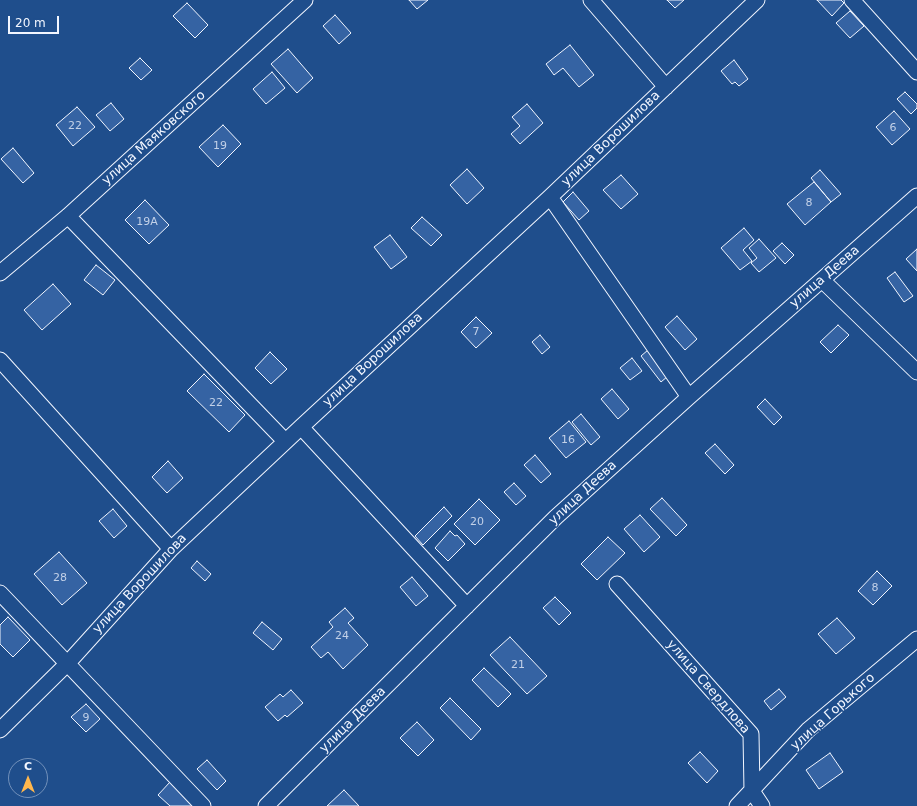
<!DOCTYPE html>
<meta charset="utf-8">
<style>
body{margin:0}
#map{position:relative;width:917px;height:806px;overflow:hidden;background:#1f4e8c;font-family:"DejaVu Sans",sans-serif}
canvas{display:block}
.north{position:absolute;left:8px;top:758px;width:40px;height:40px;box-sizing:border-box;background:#1f4e8c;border:1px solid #7391ba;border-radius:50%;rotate:0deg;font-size:11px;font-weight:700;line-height:16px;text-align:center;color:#f2f6ff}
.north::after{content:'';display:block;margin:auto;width:14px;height:18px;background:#ffb74d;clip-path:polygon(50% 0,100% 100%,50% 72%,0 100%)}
.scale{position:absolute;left:8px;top:16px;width:51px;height:18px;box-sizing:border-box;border:2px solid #f2f6ff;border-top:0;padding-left:5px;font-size:12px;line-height:14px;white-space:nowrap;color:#f2f6ff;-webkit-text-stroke:3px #1f4e8c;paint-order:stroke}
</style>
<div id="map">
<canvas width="917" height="806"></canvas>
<div class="north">С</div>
<div class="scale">20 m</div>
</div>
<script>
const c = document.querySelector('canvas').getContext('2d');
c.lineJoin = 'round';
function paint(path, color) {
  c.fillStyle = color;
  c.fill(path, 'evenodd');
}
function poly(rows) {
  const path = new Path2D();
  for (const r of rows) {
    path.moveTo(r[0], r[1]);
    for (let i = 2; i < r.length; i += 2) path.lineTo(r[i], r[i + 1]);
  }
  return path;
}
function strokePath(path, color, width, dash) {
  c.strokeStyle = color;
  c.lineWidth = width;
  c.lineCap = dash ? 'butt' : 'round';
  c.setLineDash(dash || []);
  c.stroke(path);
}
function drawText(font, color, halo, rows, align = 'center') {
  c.font = font + ' "DejaVu Sans",sans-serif';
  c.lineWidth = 3;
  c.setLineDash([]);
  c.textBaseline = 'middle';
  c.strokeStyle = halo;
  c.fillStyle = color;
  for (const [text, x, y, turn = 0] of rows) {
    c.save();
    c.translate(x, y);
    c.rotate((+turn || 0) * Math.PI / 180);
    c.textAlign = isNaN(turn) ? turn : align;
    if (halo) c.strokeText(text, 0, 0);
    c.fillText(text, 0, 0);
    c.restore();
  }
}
const building = poly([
 [409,0,428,0,417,9,409,0],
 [667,0,684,0,675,8,667,0],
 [817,0,841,0,844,3,832,16,817,0],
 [187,3,208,25,195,38,173,16,187,3],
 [850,11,864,26,850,38,836,23,850,11],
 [335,15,351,33,339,44,323,26,335,15],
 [570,45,594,75,579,87,563,68,554,75,546,64,570,45],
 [288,49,313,78,297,93,271,64,288,49],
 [140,58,152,70,141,80,129,68,140,58],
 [734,60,748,79,739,86,735,82,732,84,721,71,734,60],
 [272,72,285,88,266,104,253,89,272,72],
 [905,92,917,104,917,108,911,114,897,99,905,92],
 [111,103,124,119,110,131,96,115,111,103],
 [527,104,543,123,520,144,511,134,520,126,512,117,527,104],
 [77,107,95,127,73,146,56,125,77,107],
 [894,111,910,129,892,145,876,127,894,111],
 [223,125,241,144,218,167,199,147,223,125],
 [13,148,34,173,23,183,1,159,13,148],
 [467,169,484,188,467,204,450,185,467,169],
 [820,170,841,194,831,202,811,178,820,170],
 [621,175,638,194,621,209,603,190,621,175],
 [814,182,831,202,805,225,787,204,814,182],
 [573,192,589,211,579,220,563,202,573,192],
 [145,200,169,225,149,244,125,220,145,200],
 [422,217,442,235,431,246,411,228,422,217],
 [744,228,754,240,743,250,752,261,740,270,721,248,744,228],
 [390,235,407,257,391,269,374,247,390,235],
 [759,239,776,258,759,272,751,263,757,258,749,248,759,239],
 [782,243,794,255,785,264,773,251,782,243],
 [917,249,917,271,906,259,917,249],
 [96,265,115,280,103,295,84,280,96,265],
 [895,272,913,296,904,302,887,278,895,272],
 [53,284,71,304,42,330,24,310,53,284],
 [677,316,697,339,685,350,665,327,677,316],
 [476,317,492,333,476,348,461,332,476,317],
 [838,325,849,335,831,353,820,342,838,325],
 [540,335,550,347,542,354,532,342,540,335],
 [648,350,668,376,661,382,641,356,648,350],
 [270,352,287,369,271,384,255,368,270,352],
 [632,358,642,371,630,380,620,368,632,358],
 [204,374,245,415,229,432,187,391,204,374],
 [612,389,629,409,618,419,601,399,612,389],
 [765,399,782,417,774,425,757,407,765,399],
 [581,414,600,437,591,445,572,422,581,414],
 [569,421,586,442,566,458,549,438,569,421],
 [715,444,734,465,725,474,705,453,715,444],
 [535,455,551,474,541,483,524,465,535,455],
 [168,461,183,478,167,493,152,477,168,461],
 [514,483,526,496,516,505,504,492,514,483],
 [662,498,687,525,676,536,650,509,662,498],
 [479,499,500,520,475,545,454,524,479,499],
 [444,507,452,516,423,545,415,536,444,507],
 [113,509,127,526,114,538,99,521,113,509],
 [640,515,660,537,644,552,624,529,640,515],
 [450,531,455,536,457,535,465,544,448,561,435,548,450,531],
 [608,537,625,553,597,580,581,564,608,537],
 [59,552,87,583,62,605,34,574,59,552],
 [197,561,211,574,205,581,191,568,197,561],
 [877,571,892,586,873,605,858,591,877,571],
 [412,577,428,596,416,606,400,587,412,577],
 [555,597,571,613,559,625,543,608,555,597],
 [345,608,354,618,348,623,368,645,343,669,328,652,321,658,311,647,333,627,329,622,345,608],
 [8,617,30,640,13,657,0,644,0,625,8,617],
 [837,618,855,638,836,654,818,634,837,618],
 [262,622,282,639,273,650,253,633,262,622],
 [510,637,547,676,527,694,490,655,510,637],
 [484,668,511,694,498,707,472,680,484,668],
 [779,689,786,697,771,710,764,701,779,689],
 [291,690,303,703,287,717,285,715,278,721,265,707,280,694,283,697,291,690],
 [450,698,481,729,471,740,440,708,450,698],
 [86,704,100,719,86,732,71,717,86,704],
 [417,722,434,740,418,756,400,738,417,722],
 [700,752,718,771,707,783,688,763,700,752],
 [830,753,843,772,819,789,806,770,830,753],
 [207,760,226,781,217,790,197,769,207,760],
 [170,782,194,806,170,806,158,795,170,782],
 [344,790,359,806,327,806,344,790]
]);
paint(building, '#3563a3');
strokePath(building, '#f2f6ff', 1);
const minor = poly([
 [591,0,666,87],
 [852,0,917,72],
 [550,197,689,397],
 [68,216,285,441],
 [0,273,68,216,305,0],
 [822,280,917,372],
 [0,360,171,549],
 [301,427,467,606],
 [617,584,751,734,752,791,762,806],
 [0,593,203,806],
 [0,730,67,664,171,549,301,427,550,197,757,0],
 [266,806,556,517,689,397,917,196],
 [737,806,808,730,917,639]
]);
strokePath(minor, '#f2f6ff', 17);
strokePath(minor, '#1f4e8c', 15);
drawText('11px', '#c3d1e8', null, [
 ["22",75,126],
 ["6",893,128],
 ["19",220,146],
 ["8",809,203],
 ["19А",147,222],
 ["7",476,332],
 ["22",216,403],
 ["16",568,440],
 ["20",477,522],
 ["28",60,578],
 ["8",875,588],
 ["24",342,636],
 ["21",518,665],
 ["9",86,718]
]);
drawText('13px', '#f2f6ff', '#1f4e8c', [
 ["улица Маяковского",154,138,-42],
 ["улица Ворошилова",611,139,-44],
 ["улица Деева",825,277,-41],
 ["улица Ворошилова",373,360,-43],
 ["улица Деева",583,493,-43],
 ["улица Ворошилова",140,584,-47],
 ["улица Свердлова",708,687,49],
 ["улица Горького",833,712,-42],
 ["улица Деева",353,720,-45]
]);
</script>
